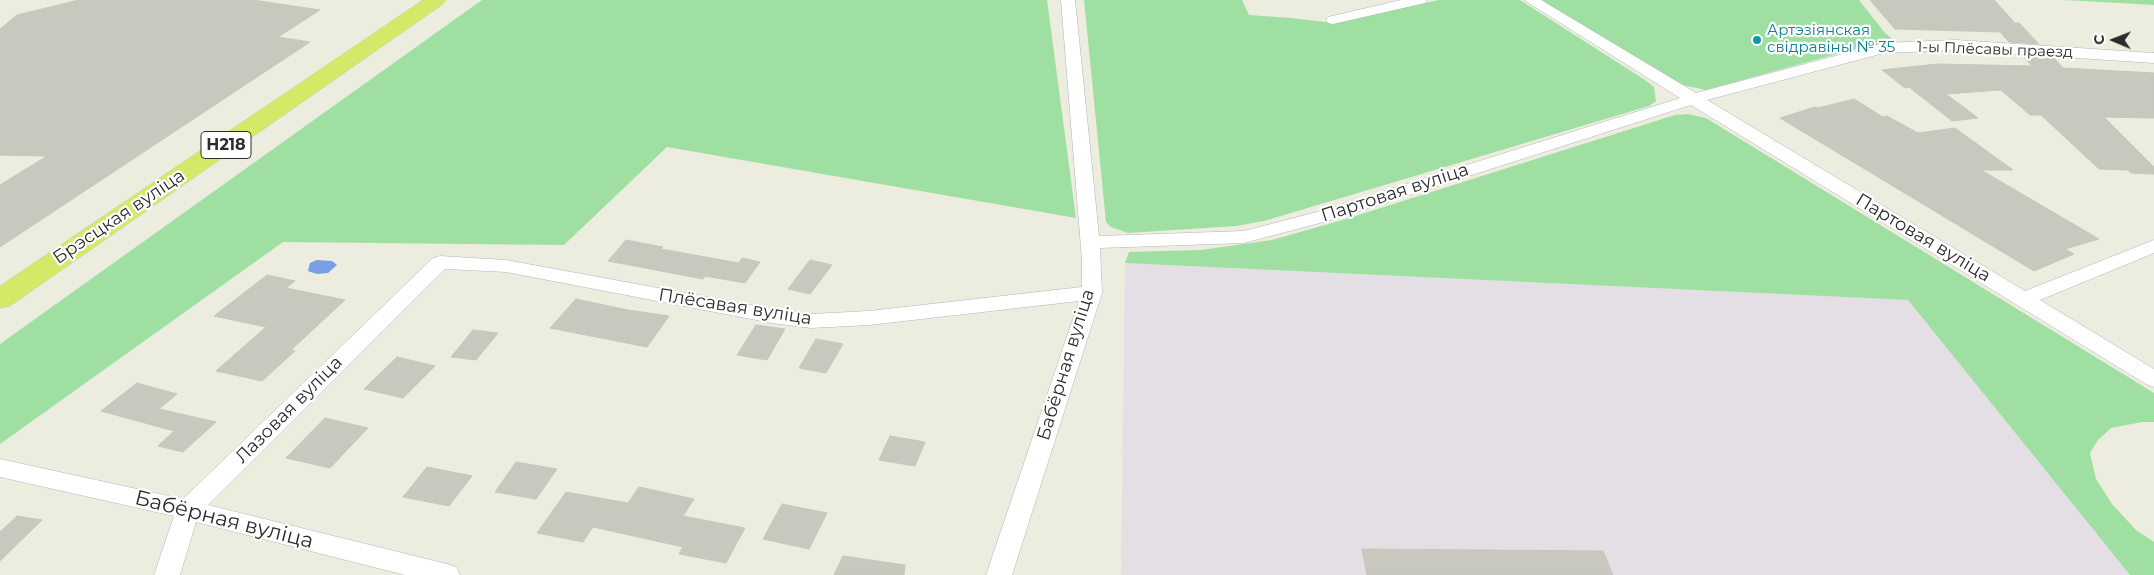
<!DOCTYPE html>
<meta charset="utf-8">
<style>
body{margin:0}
#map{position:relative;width:2154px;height:575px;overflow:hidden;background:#ececdf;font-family:Montserrat,sans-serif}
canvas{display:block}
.north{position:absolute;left:2089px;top:15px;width:50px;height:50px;-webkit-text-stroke:4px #fff;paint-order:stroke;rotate:271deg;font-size:14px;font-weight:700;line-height:20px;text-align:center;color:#2c2c2c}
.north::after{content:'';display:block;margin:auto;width:18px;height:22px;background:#2c2c2c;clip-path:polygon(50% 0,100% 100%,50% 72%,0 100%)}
</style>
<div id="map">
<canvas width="2154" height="575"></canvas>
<div class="north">С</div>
</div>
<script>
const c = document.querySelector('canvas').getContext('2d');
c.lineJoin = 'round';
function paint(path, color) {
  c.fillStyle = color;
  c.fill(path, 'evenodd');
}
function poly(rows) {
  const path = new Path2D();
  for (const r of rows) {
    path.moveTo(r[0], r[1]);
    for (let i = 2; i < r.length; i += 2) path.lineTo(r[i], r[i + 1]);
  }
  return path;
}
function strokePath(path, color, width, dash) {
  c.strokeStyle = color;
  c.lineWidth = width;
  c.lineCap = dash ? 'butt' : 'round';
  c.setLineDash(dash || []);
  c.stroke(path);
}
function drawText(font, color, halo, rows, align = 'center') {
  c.font = font + ' Montserrat,sans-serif';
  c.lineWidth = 4.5;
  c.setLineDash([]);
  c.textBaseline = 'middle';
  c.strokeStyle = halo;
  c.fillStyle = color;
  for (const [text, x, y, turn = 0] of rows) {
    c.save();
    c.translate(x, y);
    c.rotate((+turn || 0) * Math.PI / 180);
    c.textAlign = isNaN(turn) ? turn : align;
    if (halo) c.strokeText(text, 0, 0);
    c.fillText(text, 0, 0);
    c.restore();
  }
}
paint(poly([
 [1125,263,1908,300,2130,575,1121,575]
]), '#e3dfe5');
paint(poly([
 [482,0,1047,0,1076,218,667,147,564,245,283,242,0,444,0,344],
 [1084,0,1242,0,1249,15,1291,18,1333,23,1439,0,1520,0,1645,80,1654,87,1656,101,1649,106,1264,221,1236,226,1128,233,1111,227,1106,222],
 [1541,0,1859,0,1885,33,1897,42,1862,47,1706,90,1677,84],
 [2061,0,2154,0,2154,5,2084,1],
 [1688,114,1706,118,2154,393,2154,422,2142,422,2111,428,2098,440,2090,453,2096,479,2112,504,2136,530,2154,542,2154,575,2130,575,1908,300,1125,263,1129,252,1201,250,1272,240,1346,219,1675,115]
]), '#9fe0a2');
paint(poly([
 [317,260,332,261,337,265,328,273,317,274,308,271,310,263]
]), '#789ee8');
const building = poly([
 [79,0,253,0,320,10,278,37,310,42,0,247,0,185,47,156,0,155,0,29,17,15,79,0],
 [1870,0,1994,0,2015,23,2019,23,2039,44,2009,42,2000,32,1895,29,1870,0],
 [2023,56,2054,58,2063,68,2154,73,2154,118,2104,117,2154,167,2154,174,2131,173,2128,170,2099,169,2041,115,2030,115,2001,90,1946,94,1978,118,1952,121,1909,87,1905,88,1882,70,1937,64,2032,66,2023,56],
 [1854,99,1883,117,1887,116,1918,133,1955,128,2013,170,1981,170,2099,239,2065,249,2074,254,2034,271,1780,118,1815,107,1818,108,1854,99],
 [626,240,663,247,661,249,739,263,742,258,760,262,745,283,705,276,703,279,608,261,626,240],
 [810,260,832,265,810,294,788,289,810,260],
 [267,275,295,281,286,288,345,300,291,350,295,351,262,381,216,371,266,327,214,316,267,275],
 [576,299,628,310,669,316,647,347,550,328,576,299],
 [756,325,785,329,767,360,737,355,756,325],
 [473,330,498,333,476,360,451,357,473,330],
 [816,339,843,344,826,373,799,368,816,339],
 [397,357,435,366,403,398,364,389,397,357],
 [137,383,177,394,159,409,216,422,183,452,158,446,174,431,101,411,137,383],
 [325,418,368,428,330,468,286,458,325,418],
 [890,436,925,442,915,466,879,460,890,436],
 [516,462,557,469,536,499,495,492,516,462],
 [427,467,472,476,449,506,403,497,427,467],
 [639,487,694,499,683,516,745,528,726,563,679,554,683,547,593,527,583,542,537,533,566,492,628,503,639,487],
 [782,504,827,513,809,549,763,539,782,504],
 [17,516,42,520,0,561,0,532,17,516],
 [1362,549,1603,551,1613,575,1367,575,1362,549],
 [843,556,905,565,904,575,834,575,843,556]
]);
paint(building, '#c8c8be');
strokePath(building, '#c7c8b8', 1);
const street = poly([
 [1061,0,1075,0,1099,236,1244,231,1317,212,1680,98,1524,0,1541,0,1696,93,1884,43,1956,40,2154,53,2154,63,1956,50,1884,53,1707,100,2025,291,2154,240,2154,253,2040,300,2154,369,2154,387,2146,384,1691,105,1331,220,1244,243,1100,248,1102,293,1012,575,986,575,1079,301,869,325,811,328,772,323,506,272,445,269,208,505,447,564,456,567,460,575,405,575,196,522,180,575,154,575,174,516,0,477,0,459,183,499,433,258,440,256,506,260,772,309,811,314,869,311,1082,287,1082,260,1061,0],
 [1401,0,1427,0,1425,3,1333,24,1328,23,1326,20,1328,17,1401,0]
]);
const primary = poly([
 [423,0,446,0,443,4,10,306,0,308,0,286,423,0]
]);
strokePath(street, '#b5b2be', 1);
strokePath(primary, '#ccc', 1);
paint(street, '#fff');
paint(primary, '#d4e967');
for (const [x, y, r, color] of [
 [1757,40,5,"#0f9aa8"]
]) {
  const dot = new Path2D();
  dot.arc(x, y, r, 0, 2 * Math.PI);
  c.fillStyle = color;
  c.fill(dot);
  strokePath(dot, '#fff', 2);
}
drawText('15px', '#0d838f', '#fff', [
 ["Артэзіянская",1767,31],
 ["свідравіны № 35",1767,48]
], 'left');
drawText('15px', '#2c2c2c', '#fff', [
 ["1-ы Плёсавы праезд",1995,50,2]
]);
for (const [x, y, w] of [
 [226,145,50]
]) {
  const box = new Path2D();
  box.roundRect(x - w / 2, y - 13.5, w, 27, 4);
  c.fillStyle = '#fff';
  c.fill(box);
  strokePath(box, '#2c2c2c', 1);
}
drawText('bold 16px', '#2c2c2c', null, [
 ["Н218",226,145]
]);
drawText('18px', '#2c2c2c', '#fff', [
 ["Партовая вуліца",1395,193,-18],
 ["Брэсцкая вуліца",119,217,-34],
 ["Партовая вуліца",1923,238,31],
 ["Плёсавая вуліца",735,307,9],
 ["Бабёрная вуліца",1066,365,-73],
 ["Лазовая вуліца",289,410,-45]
]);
drawText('21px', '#2c2c2c', '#fff', [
 ["Бабёрная вуліца",224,520,14]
]);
</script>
